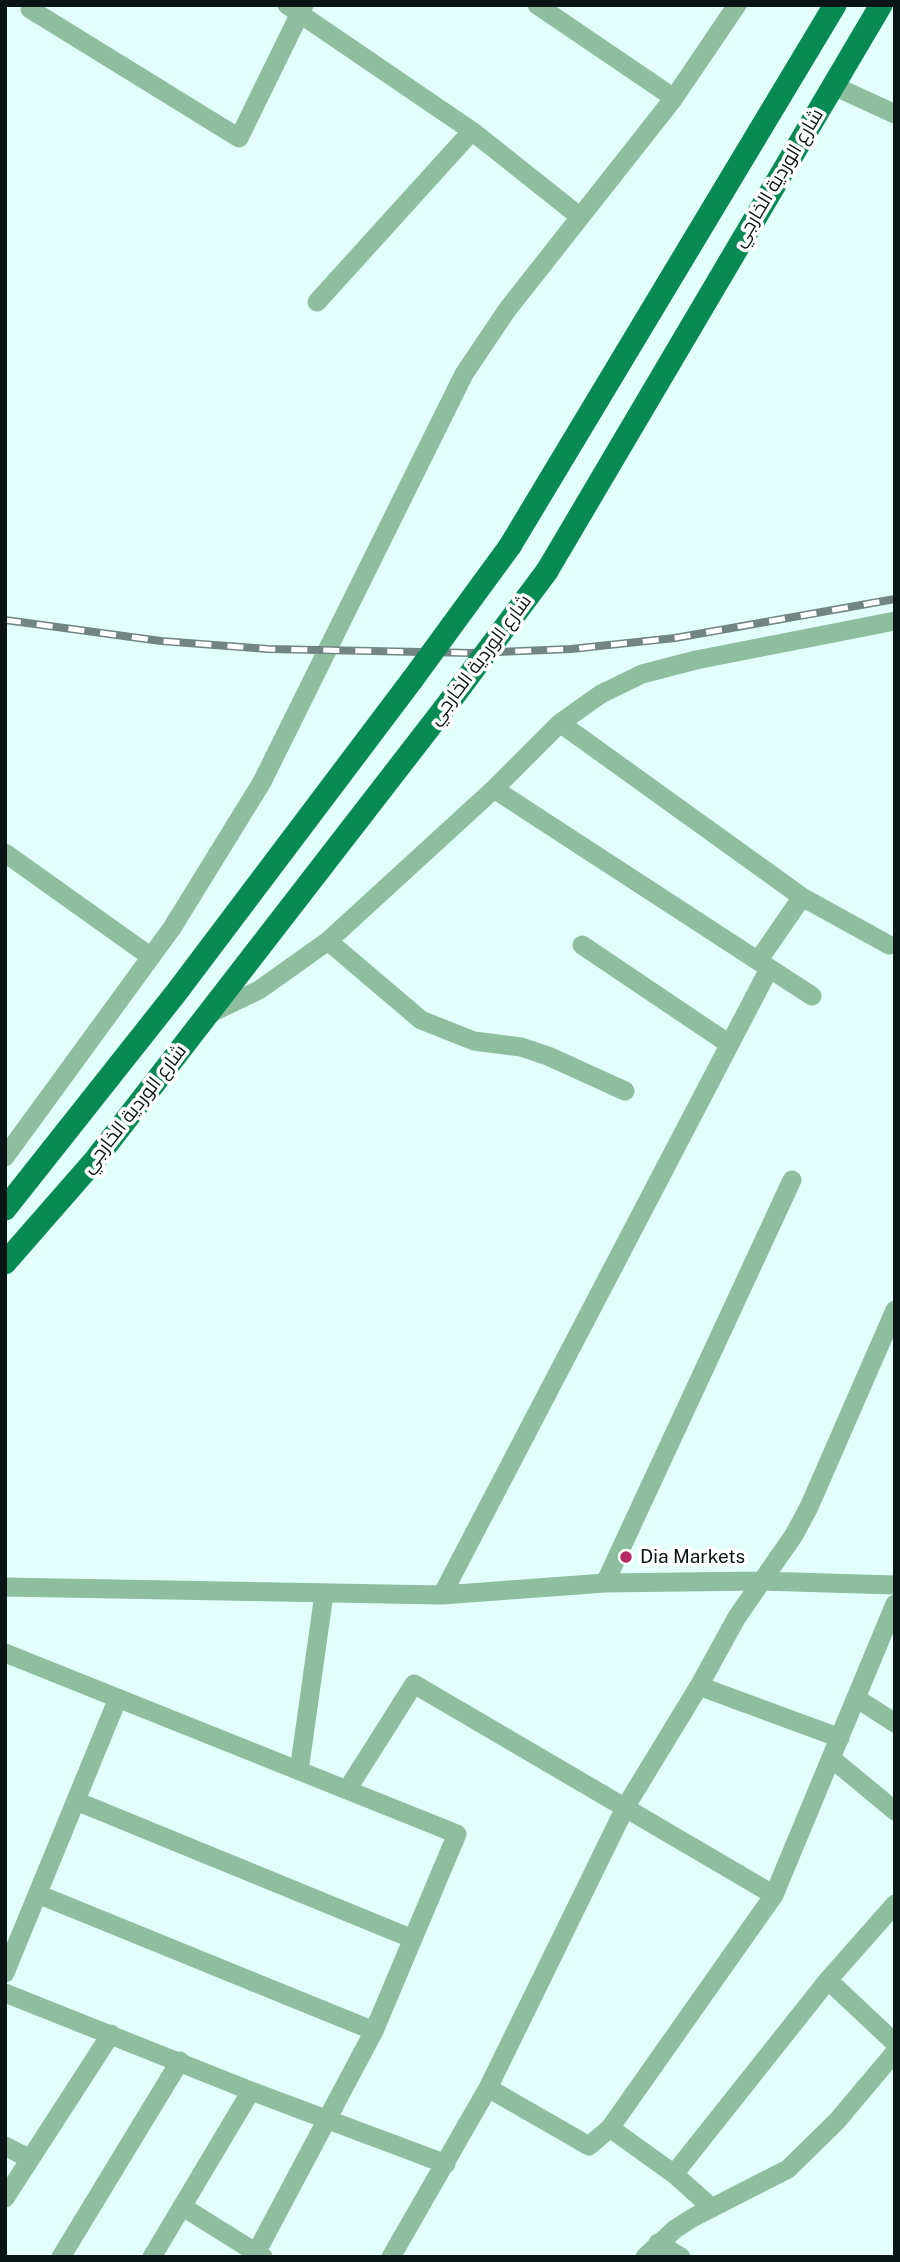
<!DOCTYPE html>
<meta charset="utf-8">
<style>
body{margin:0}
#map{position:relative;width:900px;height:2262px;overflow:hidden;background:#e3fffc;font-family:"Public Sans",sans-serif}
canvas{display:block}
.frame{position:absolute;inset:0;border:7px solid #081514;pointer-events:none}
</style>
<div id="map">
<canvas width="900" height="2262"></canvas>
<div class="frame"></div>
</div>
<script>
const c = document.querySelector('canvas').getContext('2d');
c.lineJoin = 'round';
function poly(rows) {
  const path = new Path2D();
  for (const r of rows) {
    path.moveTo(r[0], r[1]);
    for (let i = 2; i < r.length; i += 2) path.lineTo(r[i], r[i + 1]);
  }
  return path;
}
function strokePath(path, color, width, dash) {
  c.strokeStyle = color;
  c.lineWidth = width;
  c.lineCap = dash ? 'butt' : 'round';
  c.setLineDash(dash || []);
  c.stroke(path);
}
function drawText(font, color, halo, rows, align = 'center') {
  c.font = font + ' "Public Sans",Cairo,sans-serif';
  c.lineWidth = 7;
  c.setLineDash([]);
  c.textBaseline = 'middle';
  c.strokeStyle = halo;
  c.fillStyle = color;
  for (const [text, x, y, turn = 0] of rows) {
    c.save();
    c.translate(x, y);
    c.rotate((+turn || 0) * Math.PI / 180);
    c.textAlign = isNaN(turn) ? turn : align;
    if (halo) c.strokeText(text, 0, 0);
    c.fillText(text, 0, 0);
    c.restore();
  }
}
strokePath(poly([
 [287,5,472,131,579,216],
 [537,5,674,98],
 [30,9,239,138,304,5],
 [834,86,895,114],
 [317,302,472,131],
 [560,723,802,897,889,945],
 [494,789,812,996],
 [5,853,151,957],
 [328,941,421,1020,474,1041,521,1047,548,1056,625,1091],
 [582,945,729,1044],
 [758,961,802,897],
 [207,1015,259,990,328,941,494,789,560,723,601,694,642,674,696,660,895,621],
 [5,1157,172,928,262,782,464,374,507,310,674,98,737,5],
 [605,1583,792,1180],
 [5,1587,442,1595,605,1583,760,1581,895,1585],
 [442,1595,769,969],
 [5,1653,457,1834,374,2031,256,2253],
 [699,1686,840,1738],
 [856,1698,895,1723],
 [831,1758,895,1811],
 [299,1771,324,1594],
 [347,1790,414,1684,774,1895],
 [76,1801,413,1939],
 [40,1895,374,2031],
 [5,1973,118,1698],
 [828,1980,895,2043],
 [5,1993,251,2091,446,2164],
 [488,2088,589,2146,610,2128,774,1895,895,1604],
 [610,2128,674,2174,712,2208],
 [5,2146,30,2159],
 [674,2174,828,1980,895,1904],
 [5,2198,111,2034],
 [183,2207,263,2257],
 [658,2243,681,2257],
 [61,2257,180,2061],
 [152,2257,251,2091],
 [391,2257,488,2088,626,1806,699,1686,737,1617,794,1535,809,1507,895,1310],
 [645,2257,675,2229,694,2217,788,2169,837,2121,895,2052]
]), '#8cbe9f', 19);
strokePath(poly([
 [510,546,835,5],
 [547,571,881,5],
 [5,1209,176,993,412,680],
 [5,1263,95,1160,450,701]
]), '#088a55', 23);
const rail = poly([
 [5,620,161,641,268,649,473,653,571,649,675,638,895,599]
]);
strokePath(rail, '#718583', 8);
strokePath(rail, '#fff', 5, [16]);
strokePath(poly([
 [412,680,510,546],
 [450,701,547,571]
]), '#088a55', 23);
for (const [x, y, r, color] of [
 [626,1557,7,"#b42963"]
]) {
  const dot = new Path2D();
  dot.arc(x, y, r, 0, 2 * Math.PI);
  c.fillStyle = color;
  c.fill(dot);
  strokePath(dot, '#fff', 2.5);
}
drawText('19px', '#081514', '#fff', [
 ["شارع الوردية الخارجي",778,178,-59],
 ["شارع الوردية الخارجي",480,660,-53],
 ["شارع الوردية الخارجي",134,1109,-52]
]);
drawText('19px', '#081514', '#fff', [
 ["Dia Markets",640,1557]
], 'left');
</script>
